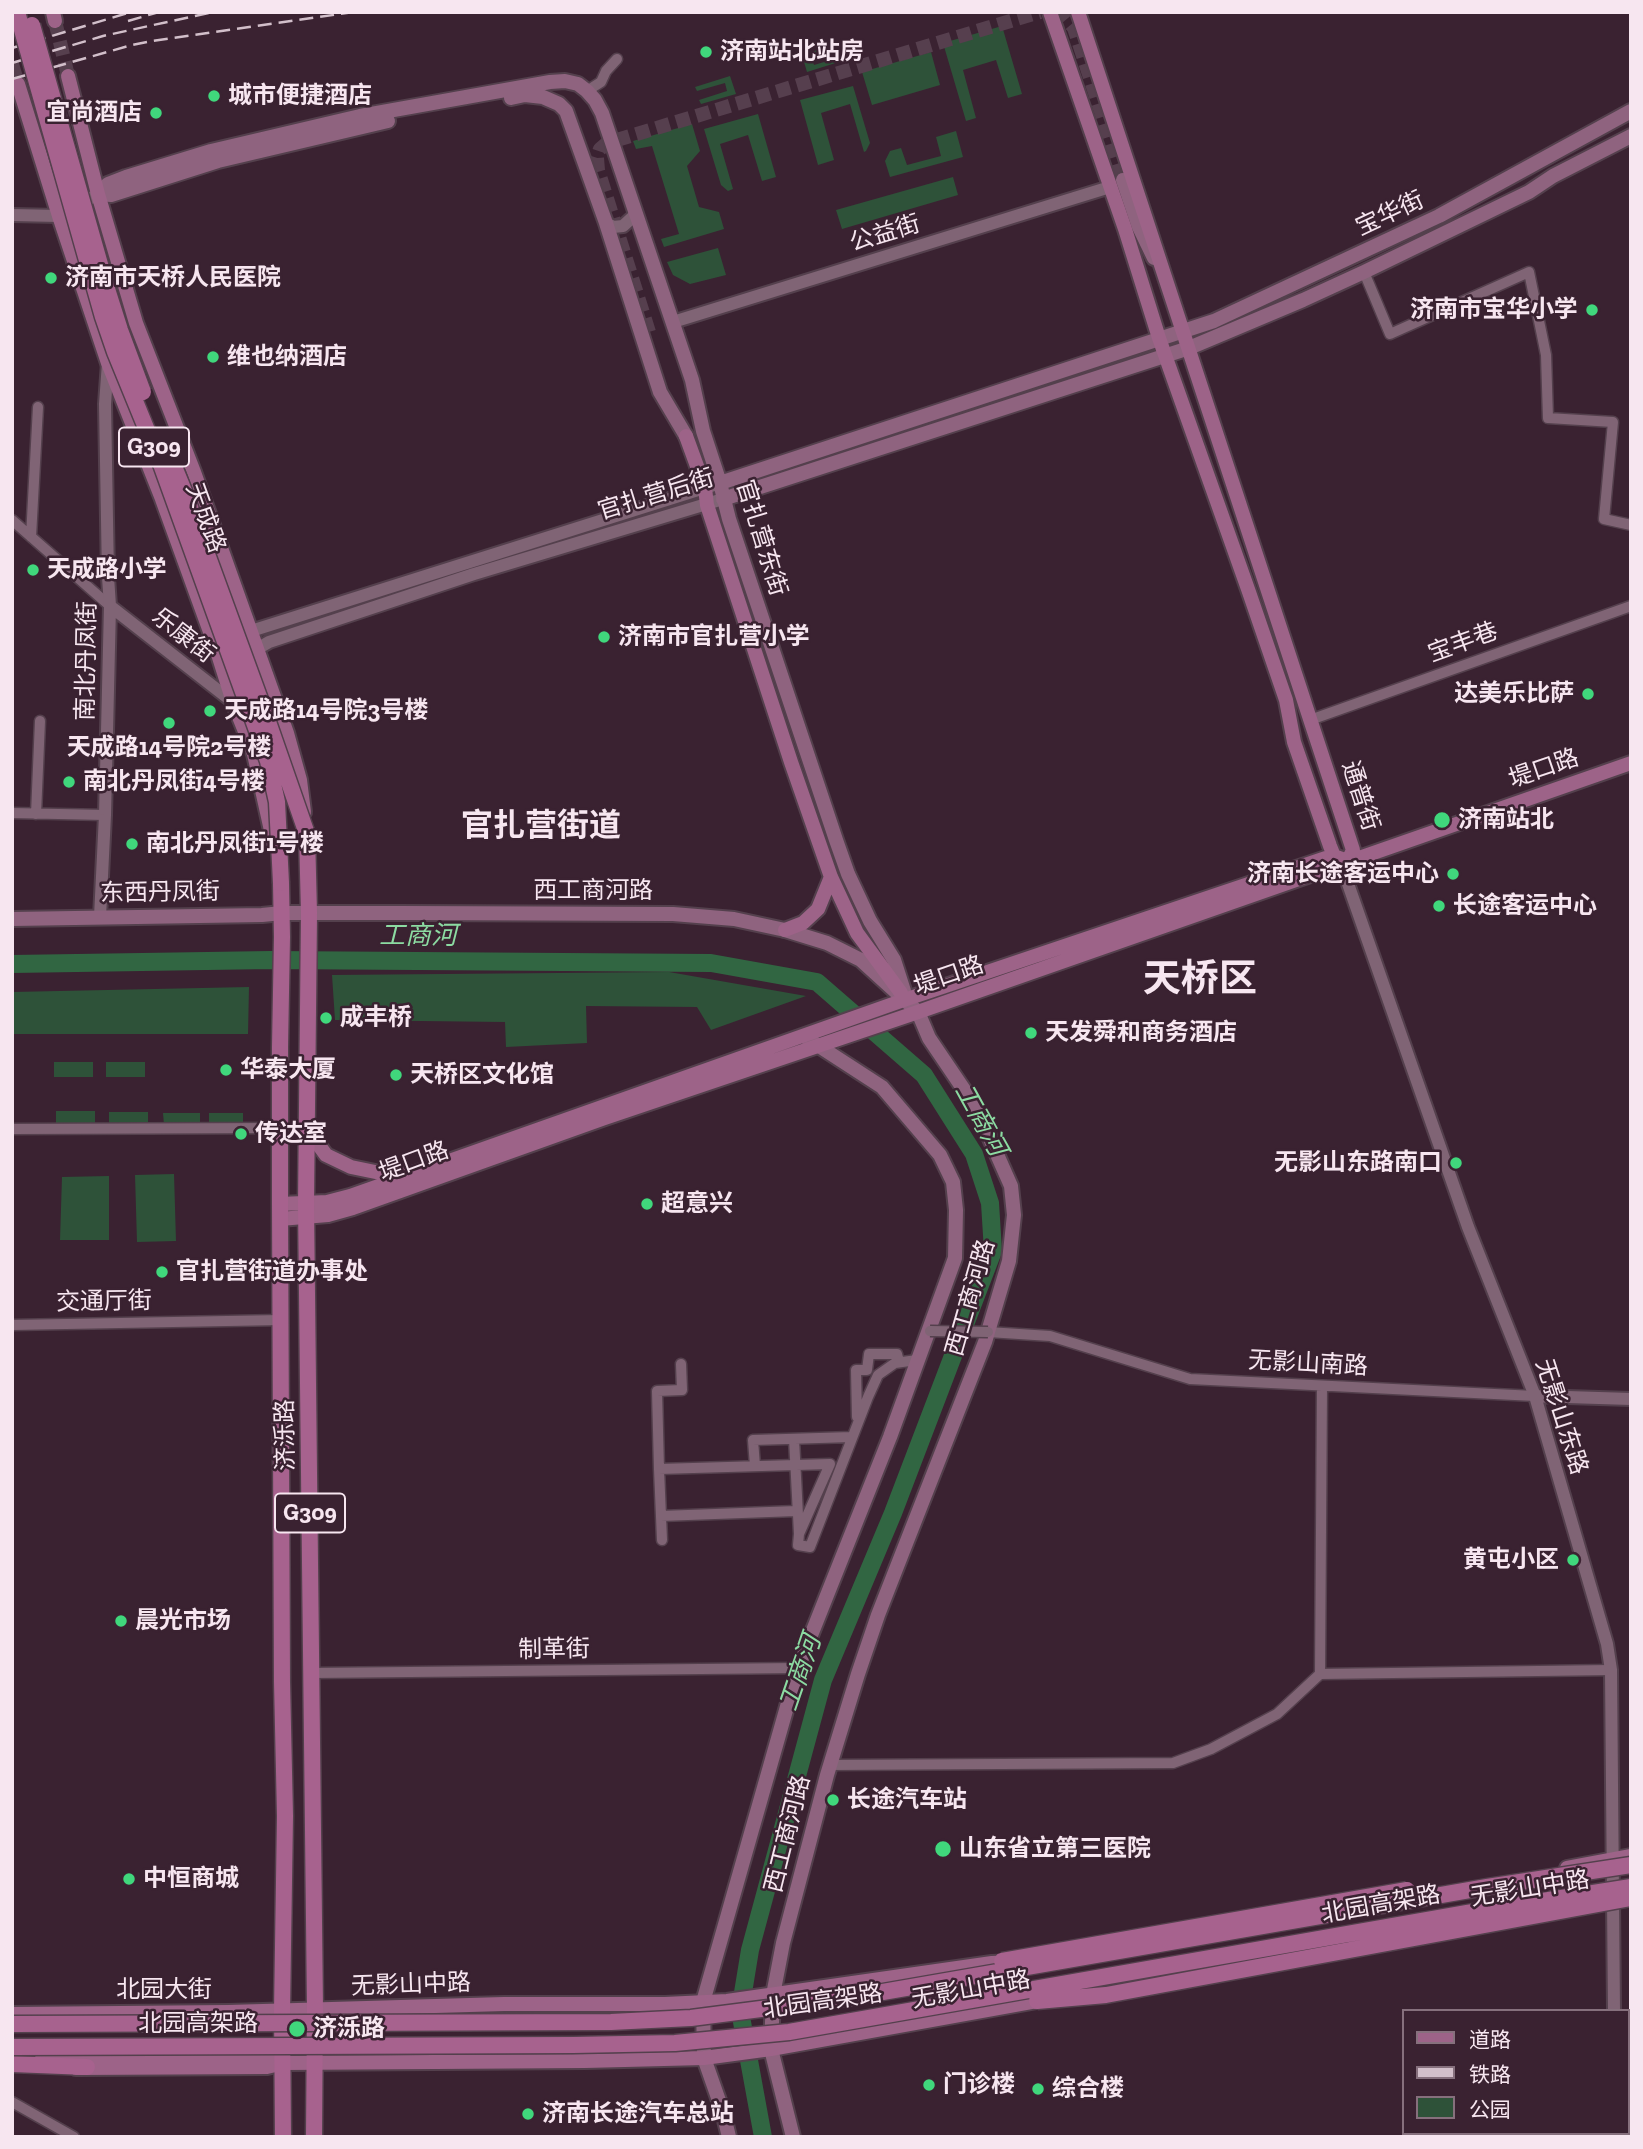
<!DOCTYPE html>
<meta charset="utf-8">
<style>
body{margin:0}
#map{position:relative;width:1643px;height:2149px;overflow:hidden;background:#3a2231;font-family:"Zilla Slab","Noto Sans SC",serif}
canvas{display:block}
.frame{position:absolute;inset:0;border:14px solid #f7e6f0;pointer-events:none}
.legend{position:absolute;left:1402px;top:2009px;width:228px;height:126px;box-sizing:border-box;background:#3a2231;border:2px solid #86707d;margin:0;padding:9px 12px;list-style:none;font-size:21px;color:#f7e6f0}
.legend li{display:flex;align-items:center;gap:14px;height:35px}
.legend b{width:35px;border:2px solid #86707d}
</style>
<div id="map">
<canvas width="1643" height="2149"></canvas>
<div class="frame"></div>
<ul class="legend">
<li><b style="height:9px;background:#9d6388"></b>道路</li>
<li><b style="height:9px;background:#d2bfca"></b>铁路</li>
<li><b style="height:19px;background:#2e5239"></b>公园</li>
</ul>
</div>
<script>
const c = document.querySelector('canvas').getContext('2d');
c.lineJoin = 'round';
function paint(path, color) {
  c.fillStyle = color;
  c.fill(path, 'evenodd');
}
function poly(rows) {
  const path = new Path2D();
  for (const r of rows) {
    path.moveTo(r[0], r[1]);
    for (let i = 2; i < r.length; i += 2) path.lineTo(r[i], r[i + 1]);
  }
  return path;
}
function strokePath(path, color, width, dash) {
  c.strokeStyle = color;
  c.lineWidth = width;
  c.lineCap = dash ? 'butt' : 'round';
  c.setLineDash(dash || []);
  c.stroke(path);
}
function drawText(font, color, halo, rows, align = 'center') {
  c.font = font + ' "Zilla Slab","Noto Sans SC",serif';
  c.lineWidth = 5;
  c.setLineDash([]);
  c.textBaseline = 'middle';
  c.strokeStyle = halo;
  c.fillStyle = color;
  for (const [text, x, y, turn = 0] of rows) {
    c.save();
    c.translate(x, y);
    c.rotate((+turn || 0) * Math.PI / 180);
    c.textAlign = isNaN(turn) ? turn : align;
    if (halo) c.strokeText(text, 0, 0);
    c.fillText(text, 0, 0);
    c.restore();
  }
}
paint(poly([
 [1002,26,1022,94,1008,98,996,60,963,70,976,118,966,121,943,43],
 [836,44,838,48,811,56,814,65,841,57,842,61,807,72,802,55],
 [931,52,940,85,872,105,862,72],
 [730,76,736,94,701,104,699,100,727,91,725,83,697,91,695,87],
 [853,86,870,143,866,151,864,152,850,104,821,113,834,160,818,165,800,100],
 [758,114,776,177,762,181,748,135,720,144,733,189,728,191,721,185,704,129],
 [692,124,700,151,687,166,699,207,719,212,724,229,664,247,661,239,679,234,652,146,636,149,633,141],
 [956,131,963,157,890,177,885,161,890,151,901,148,907,165,941,156,936,137],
 [953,177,958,195,842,229,836,210],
 [718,248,726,275,690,284,673,275,667,262],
 [669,972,806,996,711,1030,697,1007,586,1006,587,1043,506,1047,505,1022,335,1020,332,975],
 [249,987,248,1034,12,1034,12,992],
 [54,1062,93,1062,93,1077,54,1077],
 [106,1062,145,1062,145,1077,106,1077],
 [56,1111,95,1111,95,1126,56,1126],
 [109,1112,148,1112,148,1126,109,1126],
 [163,1113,200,1113,200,1125,164,1125],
 [209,1113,243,1113,243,1124,209,1124],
 [174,1174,176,1241,137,1242,135,1175],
 [109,1176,109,1240,60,1240,62,1177]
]), '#2e5239');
strokePath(poly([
 [12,964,271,960,711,963,817,982,924,1075,974,1154,990,1203,993,1251,893,1513,823,1680,750,1950,740,2011,763,2137]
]), '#316642', 18);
strokePath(poly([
 [1055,12,1063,15,1074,28,1123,180],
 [649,332,598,170,597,158,600,149,607,143,1040,12]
]), '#563f4e', 14, [14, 7]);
strokePath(poly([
 [55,21,68,76],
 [12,64,18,84]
]), '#563f4e', 14, [14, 7]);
const minor = poly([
 [587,91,601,82,606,71,617,59],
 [1364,272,1390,334,1529,272,1546,355,1548,418,1613,422,1604,519,1631,525],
 [12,520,110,606],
 [31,537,38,407],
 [1310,720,1631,606],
 [12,813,105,815],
 [36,814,40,721],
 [12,1129,280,1128],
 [12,1325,281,1320],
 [988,1332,1050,1336,1190,1379,1535,1396],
 [681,1364,682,1390,657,1391,659,1469,830,1464,799,1534,798,1545,810,1547,868,1397,878,1375,895,1363,917,1360],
 [857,1417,856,1370,867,1370,869,1354,897,1354,899,1362],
 [794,1439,799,1534],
 [755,1466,753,1440,852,1437],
 [659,1469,662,1540],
 [661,1516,796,1511],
 [312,1673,798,1668],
 [1320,1674,1322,1386],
 [829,1765,1173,1763,1211,1749,1277,1714,1320,1674,1611,1670],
 [12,2102,74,2137]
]);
const tertiary = poly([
 [12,215,59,216,98,194],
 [606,223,613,227,623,226,635,215],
 [673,322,1110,187],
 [110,606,233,702],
 [251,631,714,485],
 [257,649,269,642,474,574,723,499],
 [1348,861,1346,878,1468,1227,1535,1396,1607,1644,1611,1670,1614,2011],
 [100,917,105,815,110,606,108,577,105,404,108,363],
 [1535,1396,1631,1399],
 [1615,2133,1615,2137]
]);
const secondary = poly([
 [511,98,525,95,543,97,559,104,566,111,606,223,660,392,686,436],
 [1123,180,1139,227,1154,258],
 [98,194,108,184,126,177,211,151,360,116,550,82,565,81,578,84,587,91,595,100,602,113,692,380,703,431,720,483,729,519,836,840,848,874,870,921,894,960,904,991],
 [98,194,111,195,218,161,388,121],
 [720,483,1214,321,1439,216,1631,111],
 [723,499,1189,348,1303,300,1364,272,1529,192,1553,176,1631,136],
 [12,919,262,915,282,913,405,913,673,914,734,919,785,930,827,943,861,960,918,1012,929,1038,977,1109,1011,1186,1014,1215,1009,1261,985,1342,878,1615,858,1674,827,1775,783,1943,773,1995,771,2049,793,2137],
 [729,2137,723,2112,704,2058,703,2002,798,1668,890,1437,955,1258,956,1210,953,1182,940,1155,882,1087,805,1037]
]);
const primary = poly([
 [53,12,55,21],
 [1050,12,1125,229,1159,338,1249,592,1286,700,1294,742,1330,846,1334,856,1348,861,1353,850,1078,12],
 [68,76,98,194,136,323,194,472,287,733,300,780,304,812],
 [18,84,59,216,108,363,162,499,217,651,233,702,254,754,274,844],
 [686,436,705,488,707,505,791,762,831,877,857,933,901,993],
 [785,930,803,923,818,909,831,877],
 [307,1129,326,1155,351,1167,385,1174,400,1174],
 [280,1204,327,1202,350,1196,904,1000,1332,856],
 [280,1219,328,1215,353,1208,605,1118,918,1012,1631,763],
 [1567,1868,1631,1856],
 [1085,1991,1188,1970,1323,1947],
 [12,2014,228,2012,504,2004,665,2004,727,2001,992,1963,1012,1962],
 [42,2058,270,2056,284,2063],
 [76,2068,267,2067,284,2063,585,2061,704,2058,771,2049,1048,1999]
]);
const trunk = poly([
 [307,834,309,913,306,1204,315,2009,314,2137],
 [281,883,282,937,280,1047,280,1204,282,1682,285,1816,282,2011,283,2137],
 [12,2064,87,2067]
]);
strokePath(minor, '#54404d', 13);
strokePath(tertiary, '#54404d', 16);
strokePath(secondary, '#54404d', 18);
strokePath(primary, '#54404d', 18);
strokePath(trunk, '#54404d', 19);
strokePath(minor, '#806475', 10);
strokePath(tertiary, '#806475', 12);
strokePath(secondary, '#8f637f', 14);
strokePath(primary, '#9d6388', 14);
strokePath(trunk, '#a7628e', 16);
strokePath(poly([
 [128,21,159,12],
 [12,48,131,12],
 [12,63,103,36,213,12],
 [12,79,132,45,152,41,354,12]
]), '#d2bfca', 2.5, [14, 7]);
const minorBridge = poly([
 [930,1331,988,1332]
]);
const trunkBridge = poly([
 [17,12,103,317,115,352,162,467,268,761,277,802,281,883],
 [32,25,107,289,120,330,143,392],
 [164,442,184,491,266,716,307,834],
 [1002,1961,1407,1890],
 [1037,2001,1106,1995,1631,1898],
 [12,2024,611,2022,691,2018,854,1997,1487,1887,1631,1865],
 [12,2047,573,2045,675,2043,789,2032,1467,1913,1631,1887]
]);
strokePath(minorBridge, '#54404d', 13, []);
strokePath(trunkBridge, '#54404d', 19, []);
strokePath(minorBridge, '#806475', 10);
strokePath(trunkBridge, '#a7628e', 16);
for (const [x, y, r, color] of [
 [706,52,7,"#40d77c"],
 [214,96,7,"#40d77c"],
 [156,113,7,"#40d77c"],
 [51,278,7,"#40d77c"],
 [1592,310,7,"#40d77c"],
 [213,357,7,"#40d77c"],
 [33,570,7,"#40d77c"],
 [604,637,7,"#40d77c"],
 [1588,694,7,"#40d77c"],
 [210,711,7,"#40d77c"],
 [169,723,7,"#40d77c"],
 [69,782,7,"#40d77c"],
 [1442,820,9,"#40d77c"],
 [132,844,7,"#40d77c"],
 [1453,874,7,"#40d77c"],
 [1439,906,7,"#40d77c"],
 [326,1018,7,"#40d77c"],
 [1031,1033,7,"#40d77c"],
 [226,1070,7,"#40d77c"],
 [396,1075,7,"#40d77c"],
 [241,1134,7,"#40d77c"],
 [1456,1163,7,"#40d77c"],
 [647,1204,7,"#40d77c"],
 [162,1272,7,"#40d77c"],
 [1573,1560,7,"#40d77c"],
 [121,1621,7,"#40d77c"],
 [833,1800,7,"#40d77c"],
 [943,1849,9,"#40d77c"],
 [129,1879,7,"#40d77c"],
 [297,2029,9,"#40d77c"],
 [929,2085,7,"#40d77c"],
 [1038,2089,7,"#40d77c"],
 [528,2114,7,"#40d77c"]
]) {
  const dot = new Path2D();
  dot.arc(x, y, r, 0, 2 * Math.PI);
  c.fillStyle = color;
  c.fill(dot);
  strokePath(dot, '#3a2231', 2.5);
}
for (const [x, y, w] of [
 [154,447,70],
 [310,1513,70]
]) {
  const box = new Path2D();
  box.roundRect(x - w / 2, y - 19.5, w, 39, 5);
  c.fillStyle = '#3a2231';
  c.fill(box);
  strokePath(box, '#f7e6f0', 2);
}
drawText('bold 23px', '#f7e6f0', null, [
 ["G309",154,447],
 ["G309",310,1513]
]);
drawText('bold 24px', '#f7e6f0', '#3a2231', [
 ["济南站北站房",720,52],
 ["城市便捷酒店",228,96],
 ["宜尚酒店",142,113,"right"],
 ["济南市天桥人民医院",65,278],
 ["济南市宝华小学",1578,310,"right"],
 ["维也纳酒店",227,357],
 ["天成路小学",47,570],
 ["济南市官扎营小学",618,637],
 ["达美乐比萨",1574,694,"right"],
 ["天成路14号院3号楼",224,711],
 ["天成路14号院2号楼",169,748,"center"],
 ["南北丹凤街4号楼",83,782],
 ["济南站北",1458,820],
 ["南北丹凤街1号楼",146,844],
 ["济南长途客运中心",1439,874,"right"],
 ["长途客运中心",1453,906],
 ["成丰桥",340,1018],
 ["天发舜和商务酒店",1045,1033],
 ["华泰大厦",240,1070],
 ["天桥区文化馆",410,1075],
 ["传达室",255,1134],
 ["无影山东路南口",1442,1163,"right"],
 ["超意兴",661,1204],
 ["官扎营街道办事处",176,1272],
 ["黄屯小区",1559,1560,"right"],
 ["晨光市场",135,1621],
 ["长途汽车站",847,1800],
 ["山东省立第三医院",959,1849],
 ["中恒商城",143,1879],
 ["济泺路",313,2029],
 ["门诊楼",943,2085],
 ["综合楼",1052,2089],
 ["济南长途汽车总站",542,2114]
], 'left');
drawText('24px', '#f7e6f0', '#3a2231', [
 ["宝华街",1390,214,-25],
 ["公益街",885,234,-17],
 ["官扎营后街",656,495,-17],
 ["天成路",205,518,70],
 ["官扎营东街",761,538,73],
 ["乐康街",183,636,38],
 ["宝丰巷",1463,643,-20],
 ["南北丹凤街",87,661,-89],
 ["堤口路",1544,769,-19],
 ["通普街",1360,796,72],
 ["西工商河路",593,891],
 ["东西丹凤街",160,893,-1],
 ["堤口路",949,976,-19],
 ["堤口路",414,1162,-20],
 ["西工商河路",971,1298,-74],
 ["交通厅街",104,1302,-1],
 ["无影山南路",1308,1364,3],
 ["无影山东路",1561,1417,72],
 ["济泺路",286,1435,-91],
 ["制革街",554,1650,-1],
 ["西工商河路",788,1834,-76],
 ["无影山中路",1530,1889,-9],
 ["北园高架路",1381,1905,-10],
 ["无影山中路",411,1985,-2],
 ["北园大街",164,1990],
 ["无影山中路",971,1990,-10],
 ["北园高架路",823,2002,-8],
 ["北园高架路",198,2024]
]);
drawText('italic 26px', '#8cdba2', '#3a2231', [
 ["工商河",418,937],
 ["工商河",980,1120,61],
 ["工商河",801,1673,-71]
]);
drawText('bold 32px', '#f7e6f0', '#3a2231', [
 ["官扎营街道",541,827]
]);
drawText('bold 38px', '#f7e6f0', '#3a2231', [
 ["天桥区",1200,980]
]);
</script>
